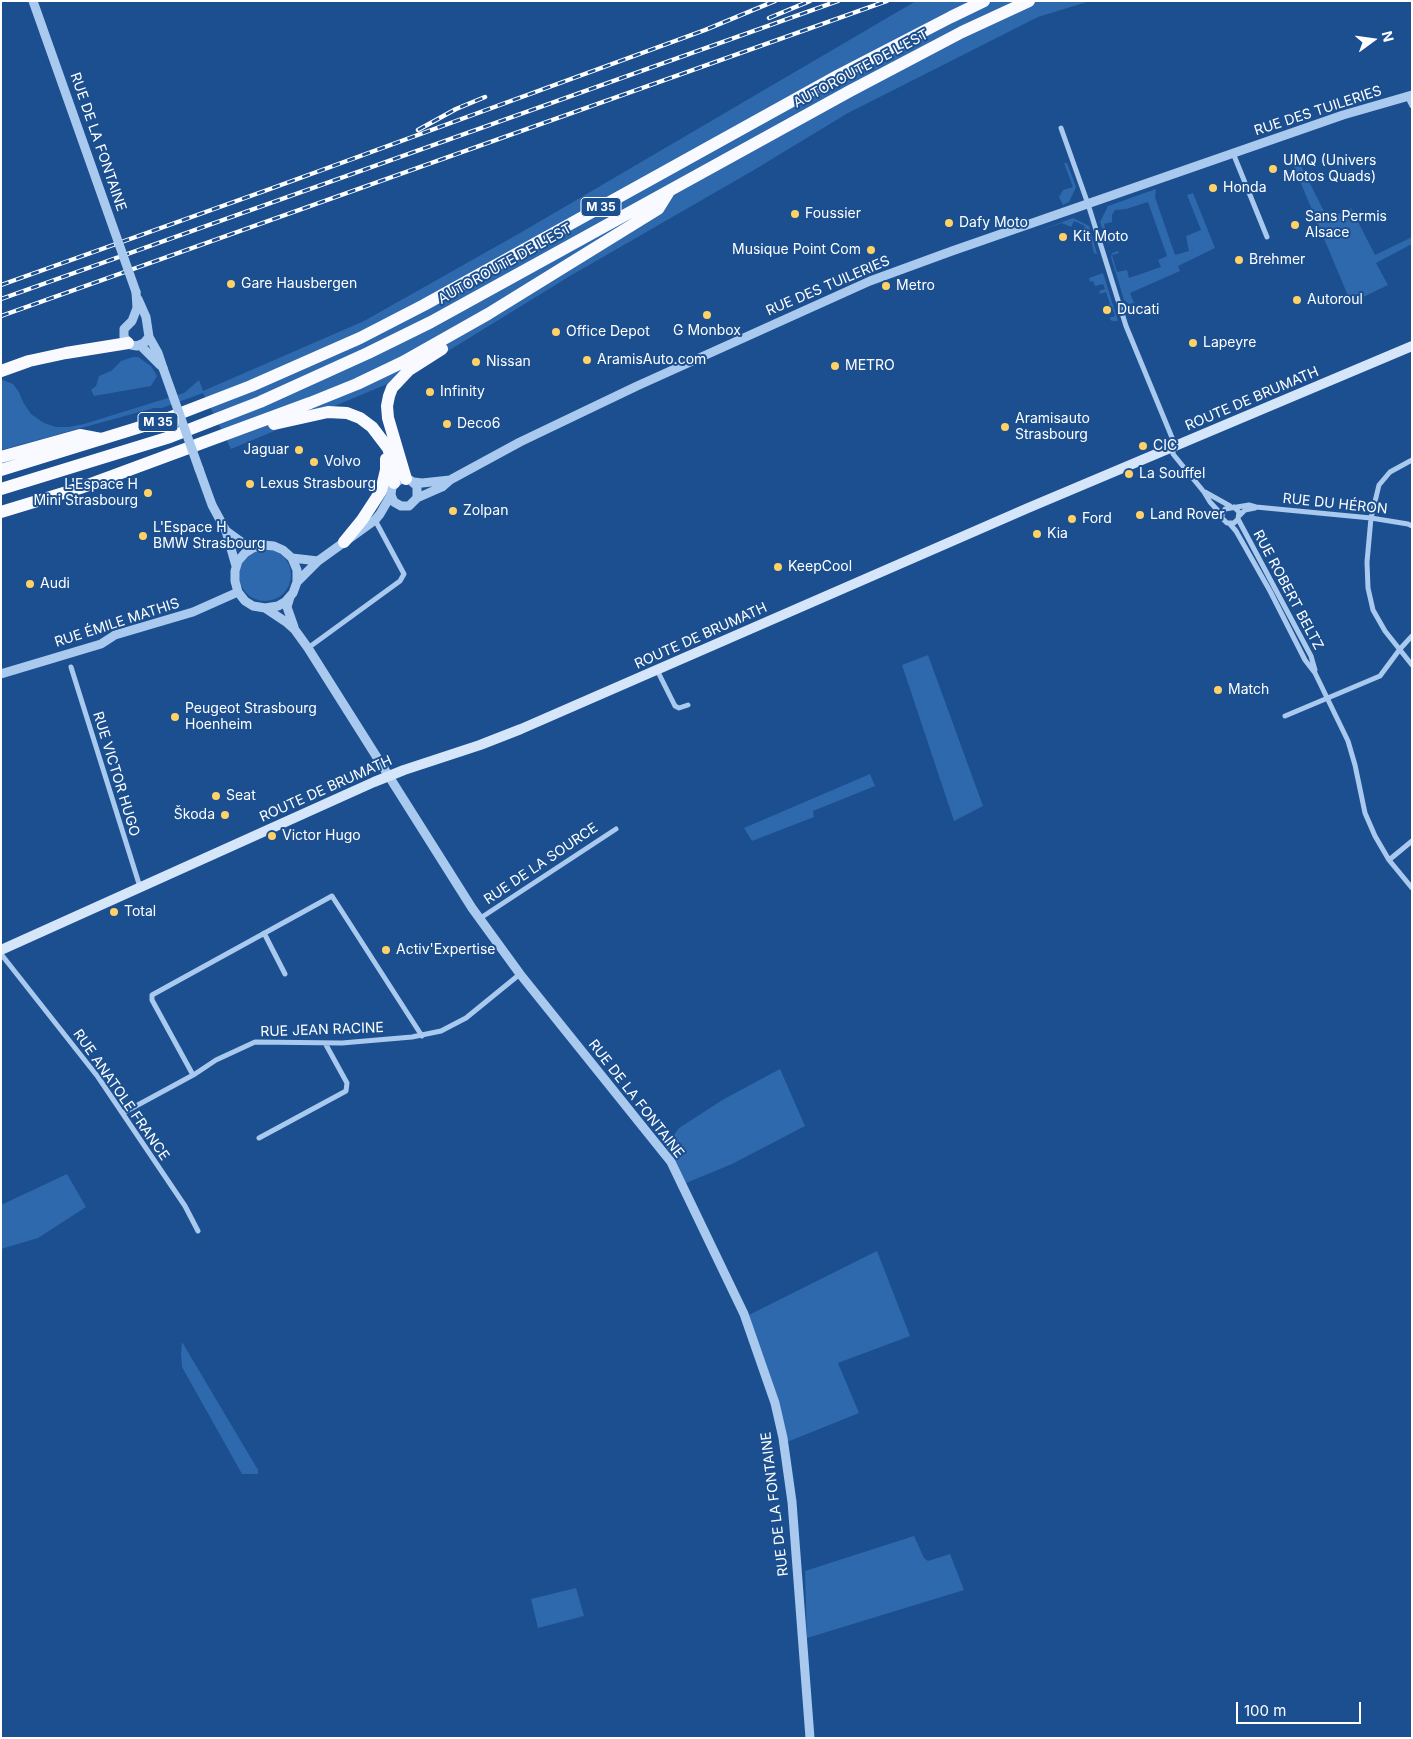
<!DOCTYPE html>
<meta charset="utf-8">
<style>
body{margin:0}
#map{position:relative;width:1413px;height:1739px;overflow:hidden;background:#1b4f8f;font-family:Inter,sans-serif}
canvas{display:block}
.frame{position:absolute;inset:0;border:2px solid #fff;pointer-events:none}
.north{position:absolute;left:1348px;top:15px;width:50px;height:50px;-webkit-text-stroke:4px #1b4f8f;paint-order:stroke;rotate:76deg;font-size:14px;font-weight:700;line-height:20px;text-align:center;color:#fff}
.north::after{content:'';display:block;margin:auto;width:18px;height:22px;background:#fff;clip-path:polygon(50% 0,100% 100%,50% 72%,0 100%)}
.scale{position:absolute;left:1236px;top:1702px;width:125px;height:22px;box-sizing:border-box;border:2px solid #fff;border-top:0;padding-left:6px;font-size:15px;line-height:18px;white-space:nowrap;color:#fff;-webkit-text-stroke:4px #1b4f8f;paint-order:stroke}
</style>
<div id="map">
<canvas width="1413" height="1739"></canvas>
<div class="frame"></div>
<div class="north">N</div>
<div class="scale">100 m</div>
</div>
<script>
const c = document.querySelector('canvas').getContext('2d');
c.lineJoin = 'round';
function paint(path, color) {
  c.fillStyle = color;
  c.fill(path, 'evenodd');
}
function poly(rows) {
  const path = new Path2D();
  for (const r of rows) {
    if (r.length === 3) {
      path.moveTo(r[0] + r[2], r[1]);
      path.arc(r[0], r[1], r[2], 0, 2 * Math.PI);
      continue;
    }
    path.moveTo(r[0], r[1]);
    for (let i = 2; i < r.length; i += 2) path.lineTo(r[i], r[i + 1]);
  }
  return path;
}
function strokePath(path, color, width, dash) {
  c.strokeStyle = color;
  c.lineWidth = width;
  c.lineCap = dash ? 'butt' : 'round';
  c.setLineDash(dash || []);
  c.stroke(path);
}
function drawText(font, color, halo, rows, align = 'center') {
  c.font = font + ' Inter,sans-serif';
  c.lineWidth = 4;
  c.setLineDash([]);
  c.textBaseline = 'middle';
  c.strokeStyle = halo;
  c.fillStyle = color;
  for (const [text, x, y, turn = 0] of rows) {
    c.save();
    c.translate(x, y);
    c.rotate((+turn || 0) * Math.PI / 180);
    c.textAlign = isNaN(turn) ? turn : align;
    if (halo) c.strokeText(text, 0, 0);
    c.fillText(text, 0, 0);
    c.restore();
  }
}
paint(poly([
 [916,1,1090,1,1038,17,848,113,754,170,570,276,409,375,231,449,203,393,162,408,154,408,1,450,1,379,13,384,19,392,23,402,31,414,44,423,56,427,69,427,84,424,184,393,199,380,203,391,364,321,520,233],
 [1298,160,1328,219,1351,208,1375,255,1412,237,1412,244,1376,263,1388,285,1351,303,1292,162],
 [1064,163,1067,163,1076,187,1069,202,1063,205,1059,197,1063,190,1073,187],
 [1156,189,1155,197,1175,255,1189,251,1186,236,1201,230,1187,195,1193,193,1215,248,1178,266,1180,271,1130,293,1134,303,1129,304,1124,300,1111,257,1112,253,1118,251,1119,253,1112,255,1117,272,1127,270,1129,278,1161,267,1158,260,1167,256,1148,202,1126,209,1115,210,1112,215,1112,222,1104,224,1109,242,1115,240,1115,242,1107,243,1100,222,1108,206],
 [1073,218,1089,226,1097,254,1094,253,1089,231,1082,232,1085,226,1074,221,1071,227,1062,223,1036,232],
 [1103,273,1118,321,1112,321,1109,318,1115,316,1112,307,1105,309,1104,306,1110,304,1106,292,1100,294,1099,291,1105,289,1103,284,1095,286,1093,281,1090,282,1089,278],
 [133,357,138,357,151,366,157,376,151,386,94,396,91,390,96,386,99,376,111,371,121,361],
 [265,575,26],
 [928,655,983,806,954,821,902,665],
 [870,774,875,786,813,811,814,817,752,841,744,828],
 [780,1069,805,1126,732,1164,686,1183,666,1146,679,1128,724,1099],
 [67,1174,86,1207,38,1238,1,1249,1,1205],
 [877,1251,910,1336,838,1363,859,1413,787,1442,749,1315],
 [182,1342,258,1470,258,1474,242,1474,182,1367,181,1354],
 [914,1536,924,1558,928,1561,950,1554,964,1590,807,1638,805,1571],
 [576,1588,584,1616,538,1628,531,1599]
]), '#2e69ad');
strokePath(poly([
 [1407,96,1412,106],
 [1061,128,1088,204,1126,326,1173,440,1173,454,1204,492,1210,502,1222,515],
 [1233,153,1267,237],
 [1412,460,1390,472,1379,485,1371,518,1367,562,1368,588,1373,610,1385,631,1412,665],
 [1205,492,1230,506],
 [1234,507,1239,512,1238,519,1234,523,1227,523,1222,518,1222,515,1225,509,1249,505,1256,507,1371,518,1408,524,1412,526],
 [1239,516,1245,510,1255,508],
 [1238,519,1311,656,1315,670],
 [1230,524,1236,531,1270,591,1305,660,1315,673,1348,741,1355,765,1365,813,1375,836,1389,860,1412,888],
 [308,648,400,581,404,574,375,520],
 [71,667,140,887],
 [657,670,675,706,679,708,688,705],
 [1285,716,1380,676,1400,649,1412,636],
 [1389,860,1412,841],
 [479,919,616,829],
 [264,933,285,974],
 [1,954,98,1077,185,1206,198,1231],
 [193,1075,152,1000,152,995,332,896,422,1036],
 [123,1113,195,1074,216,1060,255,1042,342,1043,412,1037,441,1031,466,1018,520,974],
 [259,1138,346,1091,347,1083,325,1043]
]), '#a9c9ee', 5);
strokePath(poly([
 [136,292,137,308,132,321,124,329,124,337,131,345,137,346,144,343,149,337],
 [138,299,146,317,149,337,158,353,163,368],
 [141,346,160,365],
 [199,469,212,505,226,531,236,566],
 [414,482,422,483,450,480],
 [417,498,417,486,410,480,402,479,398,481,392,487,391,495,394,502,401,506,409,506,417,498,442,487,450,480,520,442,637,386,870,281,952,251,1343,115,1412,95],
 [226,531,244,544,255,547],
 [292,558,318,561],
 [297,582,318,561,375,520,380,514,391,495],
 [290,597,287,607,294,627],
 [265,608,278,606,285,602,293,593,297,582,297,570,292,558,283,550,274,546,264,545,253,548,245,553,238,561,235,571,235,581,238,592,245,601,253,606,265,608,286,622,295,630,308,648,472,908,520,974,671,1162,744,1314,775,1403,783,1438,792,1502,810,1738],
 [1,674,101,644,115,635,193,612,238,592]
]), '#a9c9ee', 9);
strokePath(poly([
 [1,950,374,782,404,770,480,745,521,729,1028,508,1412,346]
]), '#d6e6fa', 10);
strokePath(poly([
 [1,371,29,361,66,353,128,343],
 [274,424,328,412,347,413,360,418,372,427,388,448,392,460,394,483],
 [1,457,80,435,101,439],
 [1,470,163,420,251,386,360,338,424,305,839,75,951,17,984,1],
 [406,479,388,418,387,406,389,396,392,388,409,370,442,349],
 [1,489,170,437,260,402,368,353,431,322,850,91,962,32,1029,1],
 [1,512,80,488,310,403,357,384,403,362,488,314,658,209,668,193],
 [344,542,362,520,381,491,386,470,386,459]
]), '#f8faff', 12);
const rail = poly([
 [769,18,810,1],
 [418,130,456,109,485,97],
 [1,285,270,189,705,30,775,1],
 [1,299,838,1],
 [1,316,887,1]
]);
strokePath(rail, '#fff', 4.5);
strokePath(rail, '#1b4f8f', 2.5, [8]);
strokePath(poly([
 [33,1,136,292],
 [163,368,199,469]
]), '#a9c9ee', 9);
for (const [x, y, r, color] of [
 [1273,169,5,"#ffd166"],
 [1213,188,5,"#ffd166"],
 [795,214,5,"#ffd166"],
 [949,223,5,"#ffd166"],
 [1295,225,5,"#ffd166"],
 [1063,237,5,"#ffd166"],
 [871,250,5,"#ffd166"],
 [1239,260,5,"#ffd166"],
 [231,284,5,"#ffd166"],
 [886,286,5,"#ffd166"],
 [1297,300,5,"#ffd166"],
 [1107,310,5,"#ffd166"],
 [707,315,5,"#ffd166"],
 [556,332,5,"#ffd166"],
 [1193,343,5,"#ffd166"],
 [587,360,5,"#ffd166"],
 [476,362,5,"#ffd166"],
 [835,366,5,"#ffd166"],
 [430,392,5,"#ffd166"],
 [447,424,5,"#ffd166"],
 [1005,427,5,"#ffd166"],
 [1143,446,5,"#ffd166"],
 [299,450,5,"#ffd166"],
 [314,462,5,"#ffd166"],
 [1129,474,5,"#ffd166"],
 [250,484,5,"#ffd166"],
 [148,493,5,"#ffd166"],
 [453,511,5,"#ffd166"],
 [1140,515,5,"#ffd166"],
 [1072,519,5,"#ffd166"],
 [1037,534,5,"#ffd166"],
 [143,536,5,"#ffd166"],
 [778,567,5,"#ffd166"],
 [30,584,5,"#ffd166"],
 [1218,690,5,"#ffd166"],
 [175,717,5,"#ffd166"],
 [216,796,5,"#ffd166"],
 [225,815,5,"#ffd166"],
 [272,836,5,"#ffd166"],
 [114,912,5,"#ffd166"],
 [386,950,5,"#ffd166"]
]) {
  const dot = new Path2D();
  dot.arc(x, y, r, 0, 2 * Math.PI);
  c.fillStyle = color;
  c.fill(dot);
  strokePath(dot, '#1b4f8f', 2);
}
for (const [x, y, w] of [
 [601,207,40],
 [158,422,40]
]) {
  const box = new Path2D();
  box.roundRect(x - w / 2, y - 9.5, w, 19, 4);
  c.fillStyle = '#1b4f8f';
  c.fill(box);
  strokePath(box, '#fff', 1);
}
drawText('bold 12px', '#fff', null, [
 ["M 35",601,207],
 ["M 35",158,422]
]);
drawText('14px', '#fff', '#1b4f8f', [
 ["AUTOROUTE DE L’EST",861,69,-28],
 ["RUE DES TUILERIES",1318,111,-18],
 ["RUE DE LA FONTAINE",98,142,71],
 ["AUTOROUTE DE L’EST",505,264,-29],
 ["RUE DES TUILERIES",828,286,-23],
 ["ROUTE DE BRUMATH",1252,399,-23],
 ["RUE DU HÉRON",1335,504,6],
 ["RUE ROBERT BELTZ",1288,590,62],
 ["RUE ÉMILE MATHIS",117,623,-18],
 ["ROUTE DE BRUMATH",701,636,-24],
 ["RUE VICTOR HUGO",116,774,73],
 ["ROUTE DE BRUMATH",326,789,-24],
 ["RUE DE LA SOURCE",541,864,-34],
 ["RUE JEAN RACINE",322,1030,-2],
 ["RUE ANATOLE FRANCE",121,1095,55],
 ["RUE DE LA FONTAINE",636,1099,52],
 ["RUE DE LA FONTAINE",775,1504,-97]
]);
drawText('14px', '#fff', '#1b4f8f', [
 ["UMQ (Univers",1283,161],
 ["Motos Quads)",1283,177],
 ["Honda",1223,188],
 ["Foussier",805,214],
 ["Sans Permis",1305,217],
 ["Alsace",1305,233],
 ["Dafy Moto",959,223],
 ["Kit Moto",1073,237],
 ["Musique Point Com",861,250,"right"],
 ["Brehmer",1249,260],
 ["Gare Hausbergen",241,284],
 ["Metro",896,286],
 ["Autoroul",1307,300],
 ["Ducati",1117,310],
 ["G Monbox",707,331,"center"],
 ["Office Depot",566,332],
 ["Lapeyre",1203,343],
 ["AramisAuto.com",597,360],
 ["Nissan",486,362],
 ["METRO",845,366],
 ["Infinity",440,392],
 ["Aramisauto",1015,419],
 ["Strasbourg",1015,435],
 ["Deco6",457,424],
 ["CIC",1153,446],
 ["Jaguar",289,450,"right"],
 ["Volvo",324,462],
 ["La Souffel",1139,474],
 ["Lexus Strasbourg",260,484],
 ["L'Espace H",138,485,"right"],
 ["Mini Strasbourg",138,501,"right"],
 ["Zolpan",463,511],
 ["Land Rover",1150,515],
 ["Ford",1082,519],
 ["L'Espace H",153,528],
 ["BMW Strasbourg",153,544],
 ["Kia",1047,534],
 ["KeepCool",788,567],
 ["Audi",40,584],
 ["Match",1228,690],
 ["Peugeot Strasbourg",185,709],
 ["Hoenheim",185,725],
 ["Seat",226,796],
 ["Škoda",215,815,"right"],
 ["Victor Hugo",282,836],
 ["Total",124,912],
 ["Activ'Expertise",396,950]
], 'left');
</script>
